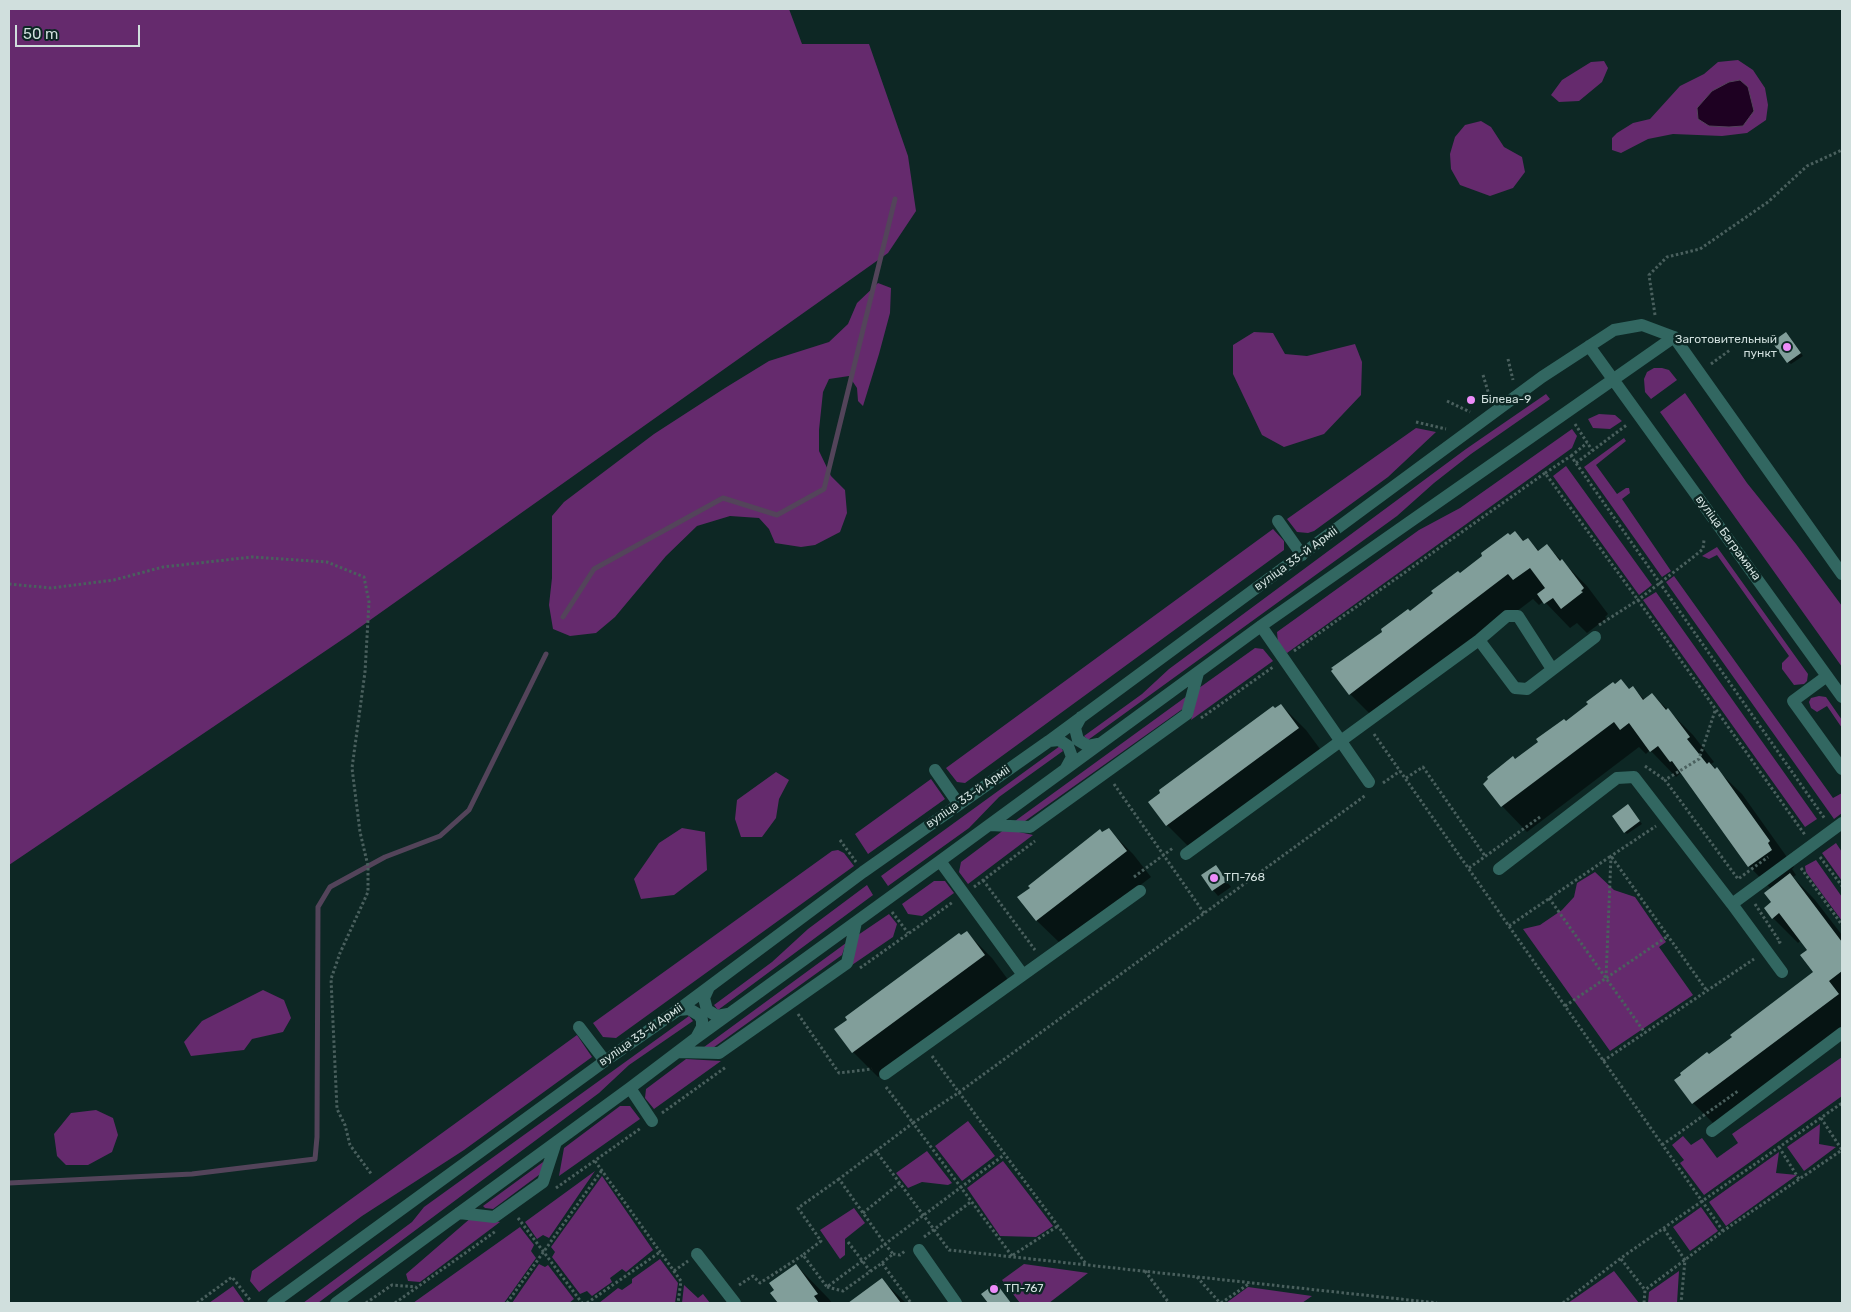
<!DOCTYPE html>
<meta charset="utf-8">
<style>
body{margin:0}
#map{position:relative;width:1851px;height:1312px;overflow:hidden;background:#0d2724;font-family:Rubik,sans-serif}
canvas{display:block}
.frame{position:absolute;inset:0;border:10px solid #d0dfdd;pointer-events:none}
.scale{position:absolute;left:15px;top:25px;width:125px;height:22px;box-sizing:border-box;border:2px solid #d0dfdd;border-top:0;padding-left:6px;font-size:15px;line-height:18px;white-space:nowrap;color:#d0dfdd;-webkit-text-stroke:4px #0d2724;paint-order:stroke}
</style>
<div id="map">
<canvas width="1851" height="1312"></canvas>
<div class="frame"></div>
<div class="scale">50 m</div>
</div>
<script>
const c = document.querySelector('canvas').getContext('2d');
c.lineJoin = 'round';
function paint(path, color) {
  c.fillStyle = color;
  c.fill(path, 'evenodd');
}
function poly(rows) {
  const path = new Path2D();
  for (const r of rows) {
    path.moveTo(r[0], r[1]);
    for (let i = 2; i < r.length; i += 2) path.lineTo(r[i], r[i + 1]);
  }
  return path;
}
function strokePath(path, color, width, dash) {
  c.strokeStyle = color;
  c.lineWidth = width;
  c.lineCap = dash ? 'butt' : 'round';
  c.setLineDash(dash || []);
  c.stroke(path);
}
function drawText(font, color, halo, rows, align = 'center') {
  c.font = font + ' Rubik,sans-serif';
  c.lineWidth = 5;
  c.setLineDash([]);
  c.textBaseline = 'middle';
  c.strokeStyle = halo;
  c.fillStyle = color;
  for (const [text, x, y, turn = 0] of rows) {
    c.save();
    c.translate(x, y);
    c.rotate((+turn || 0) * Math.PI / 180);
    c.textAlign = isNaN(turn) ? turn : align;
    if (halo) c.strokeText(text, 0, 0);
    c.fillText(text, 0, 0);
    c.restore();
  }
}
paint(poly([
 [9,9,789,9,802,44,869,44,908,156,916,211,888,253,349,635,9,865],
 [1738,60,1753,70,1765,88,1768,105,1766,120,1747,133,1722,136,1673,134,1648,139,1621,153,1612,150,1612,138,1617,133,1633,123,1650,119,1680,86,1704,74,1718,62],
 [1604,61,1608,68,1602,82,1579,101,1559,102,1551,95,1562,80,1591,62],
 [1481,121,1491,127,1504,147,1522,157,1525,172,1513,188,1490,196,1460,185,1451,169,1450,154,1455,137,1465,125],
 [878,283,891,288,890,313,879,354,863,406,858,401,857,388,849,376,829,379,823,392,819,430,819,451,831,476,845,490,847,513,840,532,815,545,801,547,775,543,769,529,759,518,730,516,697,526,666,556,615,617,596,633,570,636,553,629,549,605,552,578,552,516,564,502,654,434,725,388,769,361,829,342,848,324,857,303],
 [1254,332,1273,333,1285,354,1307,356,1355,344,1362,362,1361,395,1324,434,1284,447,1262,435,1233,374,1233,345],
 [1654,368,1662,368,1669,370,1677,380,1651,399,1645,392,1644,379,1647,372],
 [1685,393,1747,483,1796,544,1842,606,1842,667,1660,412],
 [1546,394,1550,399,1471,454,1434,483,1397,516,1088,740,1084,736,1142,694,1169,669,1466,449],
 [1599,414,1615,415,1622,421,1610,429,1593,428,1588,419],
 [1416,428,1436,432,1388,477,1314,531,1308,533,1297,532,1287,519],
 [1572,429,1577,436,1572,448,1287,653,1278,643,1277,632,1419,530,1460,508],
 [1624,438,1626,441,1596,465,1617,494,1626,488,1629,488,1630,493,1622,499,1671,571,1662,577,1584,467],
 [1566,466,1652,585,1639,595,1553,476],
 [1273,529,1284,541,1284,550,965,783,957,782,946,768],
 [1717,547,1808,674,1807,681,1804,684,1794,685,1782,669,1782,663,1789,656,1717,555,1709,559,1702,556],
 [1674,576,1833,798,1842,793,1842,813,1834,819,1666,582],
 [1656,592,1817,819,1805,827,1643,600],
 [1255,648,1263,649,1273,661,1191,720,1199,688],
 [1187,696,1184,708,1025,821,1015,821],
 [1819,696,1826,697,1842,720,1842,728,1827,706,1817,712,1811,708,1809,702,1811,698],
 [1060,746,1063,751,999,797,969,828,888,886,881,876],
 [776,772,789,780,779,799,776,818,762,837,741,837,735,819,737,800],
 [931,779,945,799,868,854,855,834],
 [682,828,705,832,707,870,674,895,641,899,634,879,659,843],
 [1005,829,1033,835,968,884,959,872,961,862],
 [1836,843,1842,852,1842,881,1822,853],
 [838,850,844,853,854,866,616,1038,603,1037,593,1023,832,851],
 [1816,860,1842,897,1842,921,1806,872,1805,866],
 [1595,872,1614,890,1635,897,1666,942,1659,947,1693,995,1610,1051,1523,929,1540,925,1562,910,1574,897,1577,883],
 [934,881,945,881,954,893,922,916,908,914,902,904],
 [867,885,873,895,718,1010,714,1005,772,962,808,929],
 [889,914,897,924,893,937,852,965,858,935],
 [846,943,842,955,710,1050,700,1050],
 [263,990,284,1000,291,1018,283,1032,252,1039,244,1050,191,1056,184,1042,202,1021],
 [689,1016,693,1021,629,1065,599,1093,318,1303,303,1303,412,1222,424,1207],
 [577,1035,592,1057,464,1150,362,1216,259,1292,250,1281,252,1271],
 [1842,1057,1842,1096,1704,1195,1680,1163,1684,1160,1672,1145,1683,1136,1691,1145,1702,1138,1717,1158,1738,1143,1732,1134],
 [686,1059,721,1061,654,1109,645,1098,646,1089],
 [620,1106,630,1106,640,1119,559,1176,564,1148],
 [96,1110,113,1118,118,1135,112,1152,88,1165,66,1165,57,1156,54,1134,71,1113],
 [968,1121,995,1156,962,1181,935,1146],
 [1820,1124,1819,1144,1836,1147,1804,1171,1787,1147],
 [927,1151,952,1183,948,1185,922,1182,908,1188,896,1173],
 [1779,1152,1776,1173,1797,1175,1726,1226,1709,1202],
 [554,1154,547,1169,493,1209,485,1208,483,1206],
 [1003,1161,1053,1226,1036,1237,1000,1236,967,1188],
 [595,1171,549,1238,543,1235,537,1239,525,1222],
 [602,1176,653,1250,626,1272,622,1269,610,1278,612,1282,592,1296,587,1291,580,1294,552,1257,555,1252,551,1247],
 [1701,1207,1718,1231,1690,1251,1673,1227],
 [854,1208,865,1223,845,1239,845,1255,840,1259,820,1230],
 [472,1217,500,1222,420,1282,408,1281,406,1274],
 [520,1227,534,1245,531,1251,536,1258,504,1303,413,1303],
 [660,1259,678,1283,675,1303,599,1303,618,1288,622,1290,632,1283,632,1279],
 [539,1264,545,1267,548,1265,574,1299,569,1303,512,1303],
 [1024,1264,1088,1273,1049,1303,1020,1303,1002,1280],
 [1614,1271,1639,1303,1568,1303],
 [1679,1271,1677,1303,1648,1303,1649,1292],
 [684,1285,698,1298,703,1294,710,1303,682,1303],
 [233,1286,245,1303,209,1303],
 [1248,1287,1312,1296,1302,1303,1226,1303]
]), '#652a6d');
const water = poly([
 [1740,80,1748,87,1754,111,1743,126,1729,127,1709,126,1698,119,1697,108,1712,91,1729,82,1740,80]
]);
paint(water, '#1e0122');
strokePath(water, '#53445a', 1);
paint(poly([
 [1789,336,1803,356,1791,364,1788,362],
 [1515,532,1525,542,1528,539,1539,551,1547,546,1587,586,1608,614,1605,617,1607,618,1587,633,1577,623,1570,628,1544,601,1539,605,1533,599,1375,719,1350,694,1460,574],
 [1621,681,1630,690,1633,688,1645,700,1652,694,1693,735,1714,762,1711,764,1742,794,1794,867,1792,869,1796,875,1793,877,1815,900,1842,935,1842,1035,1718,1128,1693,1103,1676,1080,1709,1056,1815,972,1809,950,1801,940,1798,943,1773,918,1771,889,1749,866,1682,772,1676,777,1650,750,1646,754,1639,747,1527,832,1502,806,1516,760],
 [1281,705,1306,730,1323,753,1192,850,1167,825],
 [1630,808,1642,824,1627,834,1625,832],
 [1108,829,1133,854,1151,877,1062,945,1036,920,1103,833],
 [1216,867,1231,887,1218,896,1213,890],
 [967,933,992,958,1009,981,878,1077,853,1052],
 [796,1265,829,1299,832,1303,780,1303,772,1293],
 [882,1280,906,1303,850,1303]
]), '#0007');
strokePath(poly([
 [563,617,594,569,723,498,777,515,824,489,895,199],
 [9,1183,192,1174,315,1159,317,1137,318,907,330,887,385,857,440,836,469,810,546,654]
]), '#53445a', 5);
paint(poly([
 [1786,332,1801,353,1787,363,1772,342],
 [1515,531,1523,541,1528,538,1538,551,1547,544,1560,561,1562,559,1584,588,1581,591,1583,592,1561,609,1553,598,1544,604,1537,594,1545,588,1530,568,1513,580,1508,574,1349,695,1331,671,1333,669,1331,668,1382,632,1381,629,1408,609,1410,611,1433,593,1431,591,1458,571,1460,573,1482,556,1481,553,1508,533,1510,535],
 [1621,679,1629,689,1633,686,1643,700,1652,693,1666,710,1668,708,1690,737,1687,739,1707,764,1709,762,1715,769,1717,767,1770,841,1768,843,1772,850,1748,867,1672,761,1670,762,1658,746,1650,752,1629,723,1620,730,1614,722,1501,807,1483,784,1488,779,1487,777,1513,756,1515,759,1538,742,1536,739,1564,719,1566,721,1588,704,1586,702,1613,682,1615,684],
 [1281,704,1299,728,1166,826,1148,802,1160,793,1159,790,1273,706,1275,708],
 [1628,804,1640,821,1624,833,1612,816],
 [1109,828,1127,851,1036,921,1017,897,1030,888,1028,886,1100,829,1102,832],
 [1216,865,1227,881,1212,891,1201,875],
 [1790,873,1842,942,1842,971,1829,981,1839,994,1692,1104,1674,1080,1681,1075,1680,1073,1707,1052,1709,1054,1732,1037,1730,1035,1813,972,1800,955,1807,950,1779,913,1772,919,1764,908,1771,902,1764,893],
 [967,931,985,955,852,1053,834,1029,847,1020,845,1017,959,933,961,935],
 [796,1264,818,1294,814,1296,819,1303,778,1303,770,1293,774,1290,769,1283],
 [882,1278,901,1303,848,1303],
 [996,1283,1011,1303,988,1303,981,1294]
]), '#819e9a');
strokePath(poly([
 [1655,315,1649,275,1667,257,1700,249,1768,202,1807,166,1842,150],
 [1508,359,1513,380],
 [1711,364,1730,350],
 [1483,375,1490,398],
 [1447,401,1470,412],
 [1416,422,1446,429],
 [1575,424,1592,450],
 [1571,456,1587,443],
 [1576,463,1628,424],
 [1545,473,1571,456,1825,819],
 [9,584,51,588,114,580,163,567,252,557,327,562,364,577,369,602,365,672,352,768,360,832,368,866,368,892,340,953,331,979,337,1109,345,1125,350,1145,372,1175],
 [1599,625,1638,600,1692,558,1703,549,1704,540],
 [1294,651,1545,473,1638,600,1805,835],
 [1715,711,1699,759,1665,780,1738,879,1768,857],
 [1201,718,1273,667],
 [1374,734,1723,1231],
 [1645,766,1665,780],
 [1406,778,1423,767,1485,856],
 [1383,783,1400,771],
 [1114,784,1204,913],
 [840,840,856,862],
 [1820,857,1842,886],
 [1469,868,1540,817],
 [1801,868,1842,925],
 [1134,877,1173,848],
 [983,880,1035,950],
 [974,887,1035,841],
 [1549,898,1645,1033],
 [1755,904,1780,942,1778,943],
 [892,912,908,933],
 [1509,926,1611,856,1707,991],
 [860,968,953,902],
 [1606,978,1611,856,1656,826],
 [1565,1006,1668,936],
 [798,1014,839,1073,872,1069],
 [932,1056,1086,1264],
 [1603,1061,1754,959],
 [886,1087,913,1123,958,1093,1366,795],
 [662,1113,726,1067],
 [1821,1118,1842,1150],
 [1662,1145,1738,1091],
 [1779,1147,1799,1179],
 [876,1151,839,1179,885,1244,1004,1155],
 [595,1161,681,1281,678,1303],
 [839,1179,798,1208,821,1241,803,1255,827,1287,885,1244,893,1254,882,1263],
 [556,1188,641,1128],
 [863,1213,900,1183],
 [518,1218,582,1303],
 [1664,1229,1685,1260,1681,1303],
 [924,1237,972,1201],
 [848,1242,870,1271],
 [893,1254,900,1255,905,1251],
 [1013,1255,1058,1226],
 [1012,1256,913,1123,876,1151,949,1250,1437,1303],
 [1621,1259,1645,1290],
 [674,1271,688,1261],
 [1145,1271,1169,1303],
 [1197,1277,1220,1303],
 [739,1285,753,1276,760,1283,803,1255],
 [827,1287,843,1291,882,1263,911,1303],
 [197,1303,232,1277,250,1300],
 [366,1303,392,1285,416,1287],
 [395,1303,496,1231],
 [507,1303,602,1170],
 [587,1303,660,1252],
 [1221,1303,1250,1283],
 [1563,1303,1621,1258,1842,1103],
 [1644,1303,1645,1290,1723,1231,1842,1150]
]), '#4a605e', 3, [2.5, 2.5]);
strokePath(poly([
 [1674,337,1842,574],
 [1589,346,1842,697],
 [1278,521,1302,555],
 [1261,626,1369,782],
 [1479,640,1515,688,1527,689,1595,637],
 [1827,676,1793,701,1842,769],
 [1081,717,1075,728,1078,740,1088,746,1098,744],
 [1049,741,1059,740,1068,746,1072,757,1066,768],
 [935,770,958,803],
 [990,825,1030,827,1187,714,1198,673],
 [1186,854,1479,640,1507,616,1518,616,1552,669],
 [940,861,1023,975],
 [1499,869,1617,778,1634,777,1732,904,1782,972],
 [1732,904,1842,823],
 [709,987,704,998,707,1010,717,1016,728,1014],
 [678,1010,689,1009,699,1015,702,1020,702,1027,696,1038],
 [579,1027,605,1061],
 [678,1052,719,1053,847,963,856,922],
 [885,1074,1140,891],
 [630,1088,652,1121],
 [1712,1131,1842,1033],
 [459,1213,494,1217,543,1182,556,1142],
 [919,1250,956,1303],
 [697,1254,735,1303],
 [273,1303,605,1061,678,1010,863,872,1049,741,1542,377,1614,330,1642,325,1674,337],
 [336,1303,630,1088,696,1038,940,861,1261,626,1674,337]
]), '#326761', 12);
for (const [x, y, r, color] of [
 [1787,347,5,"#ed8cf9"],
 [1471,400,5,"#ed8cf9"],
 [1214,878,5,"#ed8cf9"],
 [994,1289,5,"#ed8cf9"]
]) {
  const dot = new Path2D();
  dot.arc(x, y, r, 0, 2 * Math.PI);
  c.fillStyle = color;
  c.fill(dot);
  strokePath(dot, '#0d2724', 2);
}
drawText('12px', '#d0dfdd', '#0d2724', [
 ["Заготовительный",1777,340,"right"],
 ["пункт",1777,354,"right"],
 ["Білева-9",1481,400],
 ["ТП-768",1224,878],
 ["ТП-767",1004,1289]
], 'left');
drawText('12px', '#d0dfdd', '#0d2724', [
 ["вуліца Баграмяна",1728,538,54],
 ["вуліца 33-й Арміі",1296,559,-36],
 ["вуліца 33-й Арміі",968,797,-35],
 ["вуліца 33-й Арміі",641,1035,-35]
]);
</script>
